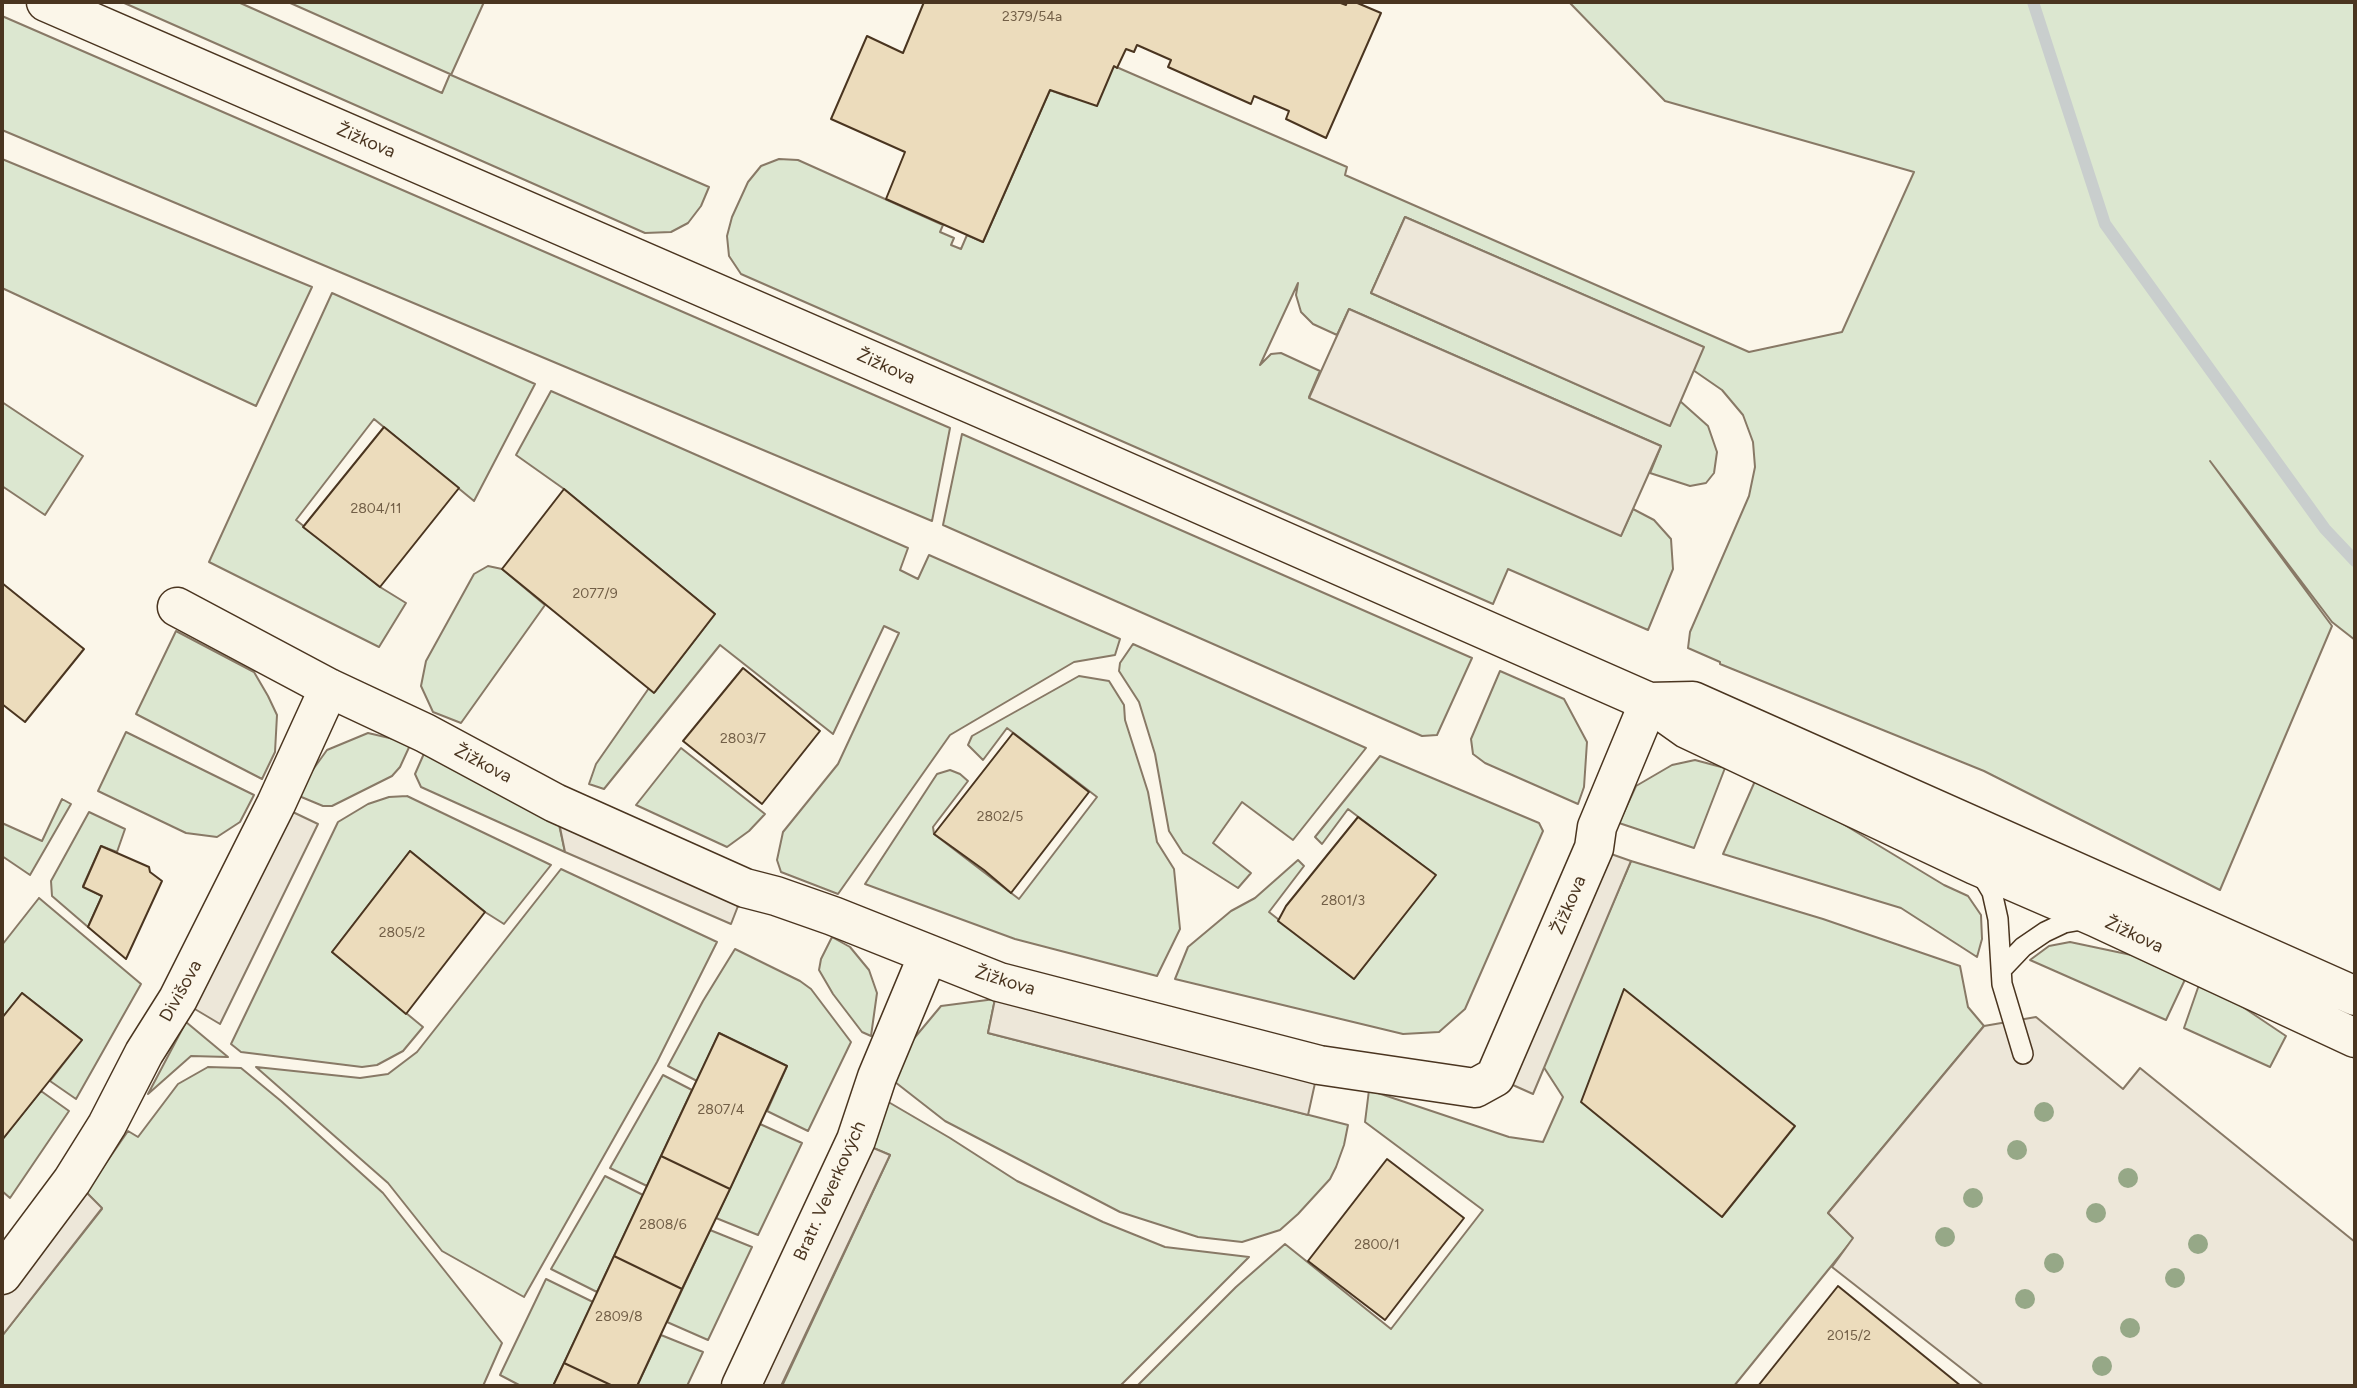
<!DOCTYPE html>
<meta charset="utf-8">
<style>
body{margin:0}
#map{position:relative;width:2357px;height:1388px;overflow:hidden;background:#fbf6e9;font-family:Figtree,sans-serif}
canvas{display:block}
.frame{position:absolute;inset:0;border:4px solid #4a3520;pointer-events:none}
</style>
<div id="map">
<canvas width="2357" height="1388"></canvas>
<div class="frame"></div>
</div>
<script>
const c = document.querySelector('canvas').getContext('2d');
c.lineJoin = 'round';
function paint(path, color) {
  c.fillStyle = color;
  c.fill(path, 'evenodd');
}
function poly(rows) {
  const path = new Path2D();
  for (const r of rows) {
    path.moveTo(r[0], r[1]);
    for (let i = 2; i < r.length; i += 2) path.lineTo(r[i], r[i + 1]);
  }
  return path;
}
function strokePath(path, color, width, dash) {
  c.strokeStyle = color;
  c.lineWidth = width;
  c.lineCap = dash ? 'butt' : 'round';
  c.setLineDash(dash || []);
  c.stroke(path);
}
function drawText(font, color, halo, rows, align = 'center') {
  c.font = font + ' Figtree,sans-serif';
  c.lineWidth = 5;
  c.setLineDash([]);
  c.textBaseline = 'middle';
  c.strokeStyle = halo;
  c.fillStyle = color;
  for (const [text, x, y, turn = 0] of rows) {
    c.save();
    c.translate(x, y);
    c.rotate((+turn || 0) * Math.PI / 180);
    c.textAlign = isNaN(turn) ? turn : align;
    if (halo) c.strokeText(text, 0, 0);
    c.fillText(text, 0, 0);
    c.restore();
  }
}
const green = poly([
 [122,2,238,2,442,93,450,74,288,2,484,2,451,75,709,187,701,206,688,223,671,232,645,233,122,2],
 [1569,2,2355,2,2355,640,2332,622,2210,461,2332,626,2220,890,1984,771,1720,664,1720,662,1688,648,1690,632,1749,496,1755,467,1753,442,1743,415,1722,390,1693,370,1703,347,1405,217,1371,293,1669,425,1680,401,1708,426,1717,452,1714,473,1706,483,1690,486,1650,473,1661,446,1349,309,1337,335,1313,324,1301,312,1296,295,1298,283,1260,365,1271,354,1281,353,1320,371,1309,397,1621,535,1633,509,1654,520,1671,539,1673,569,1648,630,1508,569,1493,604,741,274,729,256,727,236,732,217,748,182,761,166,779,159,798,160,943,225,940,232,954,238,951,245,961,249,967,235,983,242,1050,90,1069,97,1114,66,1347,167,1345,175,1749,352,1842,332,1914,172,1665,101,1569,2],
 [2,16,950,428,932,521,2,130,2,16],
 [2,159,312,287,256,406,2,288,2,159],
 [332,293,535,384,474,501,374,419,296,520,380,587,406,603,379,647,209,562,332,293],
 [551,391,908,548,900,570,918,579,929,555,1120,639,1115,655,1074,662,950,735,838,894,781,872,777,860,783,832,838,764,899,633,884,626,833,734,720,645,604,789,589,784,596,764,649,688,655,692,715,614,564,489,516,455,551,391],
 [2,402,83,456,45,515,2,486,2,402],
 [962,434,1472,658,1437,735,1422,736,943,525,962,434],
 [488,566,502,569,545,605,461,723,433,712,421,686,426,661,474,574,488,566],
 [176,631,254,672,268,696,277,715,275,752,262,779,136,714,176,631],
 [1133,644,1366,748,1293,840,1242,802,1213,843,1251,873,1238,888,1183,853,1169,831,1155,754,1139,702,1119,671,1120,663,1133,644],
 [1500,671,1564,699,1587,742,1584,787,1578,804,1485,763,1473,754,1471,739,1500,671],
 [1079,676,1109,681,1124,705,1125,720,1148,792,1157,842,1174,869,1180,929,1157,976,1015,939,865,884,937,774,950,770,960,774,968,781,933,827,934,834,1019,899,1097,797,1007,728,983,760,968,745,972,736,1079,676],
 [126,732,254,795,240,822,217,837,186,833,98,791,126,732],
 [368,733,411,743,400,767,392,776,332,806,323,806,299,796,304,782,327,750,368,733],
 [681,748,765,814,749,831,727,847,636,805,681,748],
 [426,749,558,820,565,852,421,787,415,774,426,749],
 [1380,756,1539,823,1543,831,1465,1009,1439,1032,1403,1034,1175,979,1188,947,1231,911,1255,898,1298,860,1304,866,1269,912,1354,979,1435,875,1348,809,1322,844,1315,837,1380,756],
 [1695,760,1725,768,1694,848,1619,823,1636,786,1672,765,1695,760],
 [1755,781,1810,804,1944,885,1968,896,1981,915,1982,939,1977,957,1901,908,1723,854,1755,781],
 [407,796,551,865,504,924,485,912,410,851,332,952,423,1027,403,1051,377,1065,362,1067,241,1052,231,1044,338,822,368,804,389,797,407,796],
 [62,799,71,804,30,875,2,856,2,823,42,841,62,799],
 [89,812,125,829,117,852,101,846,83,886,102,896,88,927,52,896,51,881,89,812],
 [1631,861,1823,919,1960,966,1968,1007,1984,1026,1828,1213,1854,1238,1734,1386,1137,1386,1236,1287,1285,1244,1391,1329,1483,1210,1365,1122,1369,1090,1509,1137,1543,1142,1563,1097,1543,1066,1631,861],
 [561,869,717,942,657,1062,524,1297,442,1251,388,1183,256,1067,360,1078,388,1074,417,1052,561,869],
 [39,898,141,984,76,1099,50,1081,82,1040,22,993,2,1018,2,945,39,898],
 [832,937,850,947,869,970,877,993,871,1036,862,1032,833,994,819,970,821,959,832,937],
 [2070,942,2174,964,2189,971,2166,1020,2030,960,2049,946,2070,942],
 [735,949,800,981,811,989,851,1042,808,1131,767,1111,787,1066,719,1033,697,1081,668,1066,703,1001,735,949],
 [2201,979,2286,1036,2270,1067,2184,1028,2201,979],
 [995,999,988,1033,1348,1125,1344,1145,1336,1167,1330,1179,1298,1214,1280,1230,1242,1242,1198,1237,1120,1212,945,1121,895,1082,911,1042,941,1006,995,999],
 [186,1022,228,1057,191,1056,148,1094,186,1022],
 [208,1067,241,1068,281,1101,383,1193,502,1343,483,1386,2,1386,2,1336,102,1209,86,1192,128,1131,138,1137,178,1084,208,1067],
 [663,1075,692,1090,647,1186,610,1168,663,1075],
 [41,1091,69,1111,10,1198,2,1191,2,1140,41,1091],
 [885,1100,950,1138,1017,1181,1103,1222,1165,1247,1249,1257,1120,1386,782,1386,890,1155,864,1144,885,1100],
 [760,1124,802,1143,758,1235,716,1218,760,1124],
 [605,1176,643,1195,597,1292,551,1269,605,1176],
 [710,1230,752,1247,708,1340,667,1322,710,1230],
 [546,1279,593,1302,553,1386,521,1386,500,1375,546,1279],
 [661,1335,703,1352,687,1386,637,1386,661,1335]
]);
paint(green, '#dce7d0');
strokePath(green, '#887966', 2);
const parking = poly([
 [1405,217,1704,347,1670,426,1371,293,1405,217],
 [1349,309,1661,446,1621,536,1309,398,1349,309],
 [555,803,745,888,731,924,565,852,555,803],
 [276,804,318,824,220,1024,178,999,276,804],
 [1594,848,1631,861,1533,1094,1495,1077,1594,848],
 [995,999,1319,1065,1308,1115,988,1033,995,999],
 [2036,1017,2123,1089,2140,1068,2355,1242,2355,1386,1984,1386,1832,1267,1853,1238,1828,1213,1984,1026,2036,1017],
 [864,1144,890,1155,781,1386,741,1386,864,1144],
 [86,1192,102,1208,2,1336,2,1275,86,1192]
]);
paint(parking, '#ede7d9');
strokePath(parking, '#887966', 2);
strokePath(poly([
 [2033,2,2105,224,2325,529,2355,561]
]), '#c9cecd', 12);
const building = poly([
 [924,2,1338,2,1346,5,1347,2,1355,2,1381,13,1326,138,1286,119,1289,111,1254,96,1251,104,1168,67,1171,60,1137,45,1134,52,1126,49,1117,68,1114,66,1097,106,1050,90,983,242,886,199,905,152,831,119,867,36,903,53,924,2],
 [384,427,459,488,380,587,303,527,384,427],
 [564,489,715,614,654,693,502,569,564,489],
 [2,583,84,649,25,722,2,704,2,583],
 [743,668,820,731,762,804,683,741,743,668],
 [1013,733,1089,792,1011,893,984,870,934,834,1013,733],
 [1358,817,1436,875,1354,979,1278,921,1286,906,1358,817],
 [101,846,149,867,150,872,162,881,126,959,88,927,102,896,83,887,101,846],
 [410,851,485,912,406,1014,332,952,410,851],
 [1624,989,1795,1126,1722,1217,1581,1102,1624,989],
 [22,993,82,1040,2,1140,2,1018,22,993],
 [719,1033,787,1066,730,1189,661,1156,719,1033],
 [661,1156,730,1189,682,1289,614,1256,661,1156],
 [1387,1159,1464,1218,1385,1320,1308,1261,1387,1159],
 [614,1256,682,1289,637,1386,613,1386,564,1363,614,1256],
 [1838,1286,1961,1386,1758,1386,1838,1286],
 [564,1363,613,1386,553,1386,564,1363]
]);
paint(building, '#ecdcbc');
strokePath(building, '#4a3520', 2);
const lane = poly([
 [1980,872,1992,892,1998,919,2002,984,2023,1054],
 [2003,968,2023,947,2045,932,2064,923,2087,919]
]);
const street = poly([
 [177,607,329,688,425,733,555,803,745,888,776,896,833,916,999,982,1319,1065,1475,1088,1495,1077,1594,848,1597,827,1649,702],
 [2,1275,72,1181,107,1125,144,1053,178,999,276,804,329,688],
 [741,1386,856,1140,877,1077,928,955]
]);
const secondary = poly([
 [46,2,1052,439,1649,702,1687,729,1975,865,2095,917,2355,1038],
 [1649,702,1693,701,2355,996]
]);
strokePath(lane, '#4a3520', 22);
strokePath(street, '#4a3520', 41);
strokePath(secondary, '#4a3520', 41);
strokePath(lane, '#fbf6e9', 19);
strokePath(street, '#fbf6e9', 38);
strokePath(secondary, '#fbf6e9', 38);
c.fillStyle = '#96a887';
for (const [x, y] of [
 [2044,1112],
 [2017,1150],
 [2128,1178],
 [1973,1198],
 [2096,1213],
 [1945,1237],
 [2198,1244],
 [2054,1263],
 [2175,1278],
 [2025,1299],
 [2130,1328],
 [2102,1366]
]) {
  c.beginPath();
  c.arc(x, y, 10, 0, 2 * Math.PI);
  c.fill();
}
drawText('14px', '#725f47', null, [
 ["2379/54a",1032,17],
 ["2804/11",376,509],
 ["2077/9",595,594],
 ["2803/7",743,739],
 ["2802/5",1000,817],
 ["2801/3",1343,901],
 ["2805/2",402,933],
 ["2807/4",721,1110],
 ["2808/6",663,1225],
 ["2800/1",1377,1245],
 ["2809/8",619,1317],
 ["2015/2",1849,1336]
]);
drawText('18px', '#4a3520', '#fbf6e9', [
 ["Žižkova",366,141,23],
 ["Žižkova",886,367,24],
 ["Žižkova",483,764,28],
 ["Žižkova",1569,905,-67],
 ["Žižkova",2134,935,25],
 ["Žižkova",1005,981,17],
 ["Divišova",181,991,-61],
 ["Bratr. Veverkových",830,1191,-66]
]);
</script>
